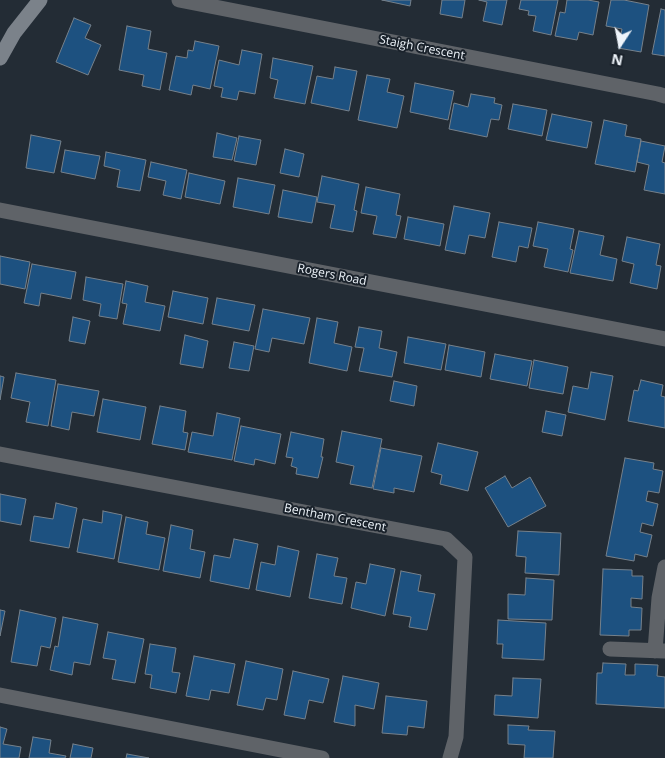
<!DOCTYPE html>
<style>
body{margin:0}
#map{position:relative;width:665px;height:758px;overflow:hidden;background:#232c35;font-family:"Open Sans",sans-serif}
canvas{display:block}
.north{position:absolute;left:595px;top:20px;width:50px;height:50px;-webkit-text-stroke:4px #1a222b;paint-order:stroke;rotate:191deg;font-size:14px;font-weight:700;line-height:20px;text-align:center;color:#eef4fa}
.north::after{content:'';display:block;margin:auto;width:18px;height:22px;background:#eef4fa;clip-path:polygon(50% 0,100% 100%,50% 72%,0 100%)}
</style>
<div id="map">
<canvas width="665" height="758"></canvas>
<div class="north">N</div>
</div>
<script>
const c = document.querySelector('canvas').getContext('2d');
c.lineJoin = 'round';
function paint(path, color) {
  c.fillStyle = color;
  c.fill(path, 'evenodd');
}
function poly(rows) {
  const path = new Path2D();
  for (const r of rows) {
    path.moveTo(r[0], r[1]);
    for (let i = 2; i < r.length; i += 2) path.lineTo(r[i], r[i + 1]);
  }
  return path;
}
function strokePath(path, color, width, dash) {
  c.strokeStyle = color;
  c.lineWidth = width;
  c.lineCap = dash ? 'butt' : 'round';
  c.setLineDash(dash || []);
  c.stroke(path);
}
function drawText(font, color, halo, rows, align = 'center') {
  c.font = font + ' "Open Sans",sans-serif';
  c.lineWidth = 4;
  c.setLineDash([]);
  c.textBaseline = 'middle';
  c.strokeStyle = halo;
  c.fillStyle = color;
  for (const [text, x, y, turn = 0] of rows) {
    c.save();
    c.translate(x, y);
    c.rotate((+turn || 0) * Math.PI / 180);
    c.textAlign = isNaN(turn) ? turn : align;
    if (halo) c.strokeText(text, 0, 0);
    c.fillText(text, 0, 0);
    c.restore();
  }
}
const building = poly([
 [382,0,411,0,410,6,382,0],
 [442,0,465,0,462,18,440,14,442,0],
 [479,0,507,0,502,25,483,21,487,2,479,0],
 [521,0,558,0,551,35,533,31,536,16,528,15,529,11,519,9,521,0],
 [567,0,588,0,599,2,593,35,579,32,577,40,555,36,560,12,565,13,567,0],
 [611,0,624,0,649,5,641,52,618,48,622,29,606,26,611,0],
 [661,9,665,10,665,56,652,54,661,9],
 [74,18,91,25,85,38,101,45,88,75,56,62,74,18],
 [127,26,151,31,148,49,167,53,160,90,142,86,144,75,119,70,127,26],
 [195,41,219,46,210,89,193,85,191,95,169,90,176,56,187,58,188,50,193,51,195,41],
 [242,50,262,54,255,94,239,91,237,100,221,97,223,88,214,86,219,60,239,65,242,50],
 [273,58,313,66,305,104,274,98,278,80,270,78,273,58],
 [335,67,357,71,349,111,311,103,317,76,333,79,335,67],
 [367,75,390,79,387,92,404,96,397,128,358,120,367,75],
 [415,83,454,91,448,120,410,112,415,83],
 [471,94,495,98,494,103,502,105,499,120,491,119,487,137,449,129,454,103,468,107,471,94],
 [513,104,547,110,542,136,508,129,513,104],
 [552,114,592,122,587,148,546,140,552,114],
 [604,120,627,125,625,136,641,139,635,172,595,164,604,120],
 [217,133,237,138,232,160,213,157,217,133],
 [31,135,61,141,54,173,26,168,31,135],
 [239,136,261,140,256,165,234,161,239,136],
 [641,141,665,146,662,162,665,163,665,194,644,190,649,165,637,162,641,141],
 [285,149,304,154,299,177,280,173,285,149],
 [65,150,100,156,95,179,61,172,65,150],
 [106,152,146,160,140,191,117,187,120,170,104,166,106,152],
 [151,162,187,170,181,199,163,195,166,181,148,177,151,162],
 [189,173,225,181,220,204,185,197,189,173],
 [322,176,359,184,354,210,357,211,353,232,330,228,335,205,317,202,322,176],
 [238,178,275,185,269,214,233,207,238,178],
 [366,187,400,194,396,215,401,216,396,238,373,234,377,216,361,213,366,187],
 [283,190,317,197,312,223,278,217,283,190],
 [454,206,490,213,485,238,469,235,465,254,445,250,454,206],
 [408,217,444,224,440,246,404,239,408,217],
 [499,222,532,228,528,248,519,246,516,262,492,257,499,222],
 [538,222,574,229,570,249,573,250,568,272,544,267,548,249,533,246,538,222],
 [579,231,604,236,600,255,617,259,613,281,570,273,579,231],
 [627,237,660,244,656,265,661,266,657,289,630,283,634,264,622,261,627,237],
 [0,256,30,262,25,289,0,284,0,256],
 [32,264,76,272,71,299,41,293,39,306,24,303,32,264],
 [86,277,123,284,117,319,99,316,101,304,83,300,86,277],
 [126,281,148,286,145,302,165,306,160,331,123,324,127,304,122,303,126,281],
 [173,291,208,298,203,324,168,317,173,291],
 [217,298,255,305,249,331,212,324,217,298],
 [263,309,310,318,304,344,272,338,269,352,255,349,263,309],
 [73,317,90,321,85,344,69,341,73,317],
 [317,318,338,322,334,343,352,347,347,371,309,363,317,318],
 [359,327,382,331,379,348,397,352,392,377,359,371,364,348,355,347,359,327],
 [185,335,208,341,203,368,180,364,185,335],
 [408,337,446,344,441,370,404,363,408,337],
 [234,342,254,346,249,371,229,368,234,342],
 [449,345,485,352,481,377,445,370,449,345],
 [495,354,532,361,527,386,490,379,495,354],
 [534,360,568,367,563,394,529,388,534,360],
 [591,372,613,376,605,420,568,412,573,386,588,389,591,372],
 [16,373,56,380,48,426,26,422,30,402,11,398,16,373],
 [0,376,4,377,0,400,0,376],
 [641,380,663,385,661,396,665,397,665,428,628,421,634,390,638,391,641,380],
 [394,381,417,386,414,406,390,401,394,381],
 [58,384,99,391,94,416,72,412,69,430,51,426,58,384],
 [103,399,146,407,140,440,97,432,103,399],
 [160,406,186,411,183,432,188,433,185,450,152,444,160,406],
 [546,411,566,415,562,436,542,432,546,411],
 [217,413,240,418,232,460,188,452,192,432,213,436,217,413],
 [241,426,281,434,275,464,255,459,254,465,234,461,241,426],
 [342,431,382,439,372,488,350,484,354,466,336,462,342,431],
 [291,432,324,439,321,457,323,457,318,478,296,474,297,468,291,466,293,458,286,457,291,432],
 [438,443,478,452,468,491,440,484,442,475,431,472,438,443],
 [381,448,422,456,414,492,394,488,394,493,373,489,381,448],
 [625,458,654,463,653,469,663,471,659,493,648,491,646,501,658,504,653,526,642,523,640,532,652,535,647,557,635,554,634,561,606,556,625,458],
 [505,476,512,488,530,477,546,506,508,527,485,488,505,476],
 [0,494,26,499,21,525,0,521,0,494],
 [56,503,77,508,69,548,30,541,34,516,53,519,56,503],
 [103,511,122,515,114,559,77,552,83,519,102,523,103,511],
 [126,517,148,522,146,534,165,538,159,570,118,562,126,517],
 [171,525,193,530,190,549,205,552,200,578,163,571,171,525],
 [518,531,561,533,559,575,525,573,526,557,516,556,518,531],
 [234,539,258,544,249,589,210,581,214,555,230,558,234,539],
 [278,546,299,551,290,597,256,590,261,562,275,565,278,546],
 [317,554,338,558,334,576,347,578,342,604,309,598,317,554],
 [370,564,395,569,385,616,351,608,356,582,366,584,370,564],
 [603,569,632,570,632,576,643,576,642,599,631,598,631,607,642,608,641,630,629,630,629,636,600,635,603,569],
 [401,571,421,575,418,591,435,594,427,630,409,627,411,617,393,614,401,571],
 [526,578,554,580,552,620,508,619,508,594,525,595,526,578],
 [0,610,5,611,0,636,0,610],
 [20,610,56,618,50,648,41,646,37,666,11,662,20,610],
 [63,617,98,624,90,665,74,662,72,675,50,670,55,646,58,647,63,617],
 [498,620,546,623,544,660,502,658,503,644,497,644,498,620],
 [108,632,144,639,135,683,112,679,116,660,103,658,108,632],
 [150,644,176,648,172,672,180,673,176,693,150,688,152,675,145,674,150,644],
 [194,656,235,664,229,693,211,690,209,700,186,696,194,656],
 [246,661,283,669,277,700,266,698,263,710,237,705,246,661],
 [603,663,626,664,625,675,635,675,635,664,658,665,657,676,665,677,665,708,596,704,597,673,602,673,603,663],
 [293,671,329,679,323,703,309,700,305,719,284,715,293,671],
 [343,676,379,683,374,709,355,705,355,726,334,722,343,676],
 [513,678,541,679,538,718,494,715,495,695,512,696,513,678],
 [386,696,427,701,424,728,408,726,407,735,382,733,386,696],
 [508,725,529,726,528,730,555,731,553,758,524,758,525,745,508,744,508,725],
 [0,727,7,729,3,744,21,747,19,758,0,758,0,727],
 [33,737,51,740,49,753,66,756,65,758,29,758,33,737],
 [73,744,93,748,91,758,70,758,73,744],
 [127,754,149,758,126,758,127,754]
]);
paint(building, '#1d5180');
strokePath(building, '#76818b', 1);
strokePath(poly([
 [179,0,658,94,665,96],
 [0,210,665,339],
 [0,454,446,539,465,557,456,737,450,758],
 [610,649,664,651],
 [655,651,659,598,665,567],
 [0,695,322,758]
]), '#5f6368', 15);
strokePath(poly([
 [0,58,14,33,40,0]
]), '#7b828a', 15);
drawText('12px', '#eef4fa', '#1a222b', [
 ["Staigh Crescent",422,48,11],
 ["Rogers Road",332,275,11],
 ["Bentham Crescent",335,518,11]
]);
</script>
